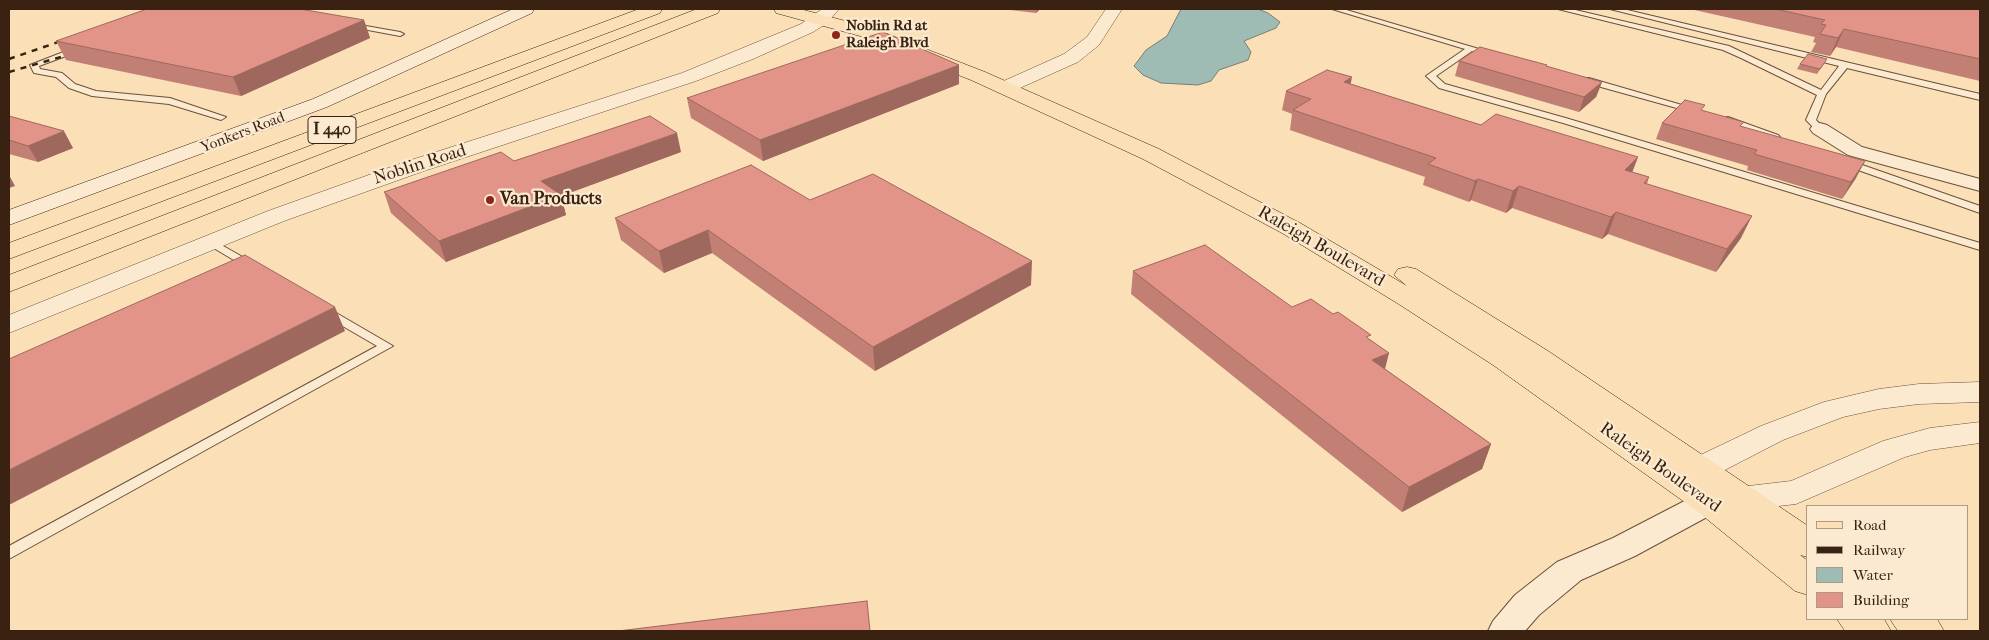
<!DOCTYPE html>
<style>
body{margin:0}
#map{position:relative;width:1989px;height:640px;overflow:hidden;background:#fadfb7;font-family:"IM FELL French Canon",serif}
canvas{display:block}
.frame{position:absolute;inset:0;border:10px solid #392212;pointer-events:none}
.legend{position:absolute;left:1806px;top:505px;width:162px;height:115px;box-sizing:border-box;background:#fcead0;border:1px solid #ae9a84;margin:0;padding:6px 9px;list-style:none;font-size:15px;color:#392212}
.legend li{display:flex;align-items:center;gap:10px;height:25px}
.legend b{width:25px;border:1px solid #ae9a84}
</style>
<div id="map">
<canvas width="1989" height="640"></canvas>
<div class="frame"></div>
<ul class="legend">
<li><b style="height:6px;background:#fadfb7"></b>Road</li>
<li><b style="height:6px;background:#392212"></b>Railway</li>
<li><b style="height:14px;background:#9fbcb4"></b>Water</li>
<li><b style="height:14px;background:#e19487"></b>Building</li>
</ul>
</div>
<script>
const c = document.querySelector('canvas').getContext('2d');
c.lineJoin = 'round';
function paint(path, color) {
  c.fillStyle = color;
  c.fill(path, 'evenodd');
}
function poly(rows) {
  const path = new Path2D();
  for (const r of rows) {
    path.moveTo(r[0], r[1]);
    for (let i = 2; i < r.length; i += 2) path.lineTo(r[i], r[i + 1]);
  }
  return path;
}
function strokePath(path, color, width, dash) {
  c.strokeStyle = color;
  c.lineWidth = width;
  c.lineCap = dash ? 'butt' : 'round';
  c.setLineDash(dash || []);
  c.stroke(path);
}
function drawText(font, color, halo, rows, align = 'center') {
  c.font = font + ' "IM FELL French Canon",serif';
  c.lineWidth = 4.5;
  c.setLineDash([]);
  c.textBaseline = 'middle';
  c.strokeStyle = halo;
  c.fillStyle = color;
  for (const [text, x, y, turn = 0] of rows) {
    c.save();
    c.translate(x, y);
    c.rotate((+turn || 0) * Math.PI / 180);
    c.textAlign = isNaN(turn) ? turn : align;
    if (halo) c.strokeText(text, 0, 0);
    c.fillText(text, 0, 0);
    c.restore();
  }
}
const water = poly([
 [1181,9,1258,9,1268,13,1280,22,1276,28,1244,41,1251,52,1248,60,1219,70,1211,81,1198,85,1161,83,1143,75,1134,66,1146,50,1167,36,1181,9]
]);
paint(water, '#9fbcb4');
strokePath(water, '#767e73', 1);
const service = poly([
 [1332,9,1343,9,1496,54,1492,57,1472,51,1436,76,1445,84,1569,119,1980,243,1980,250,1563,123,1439,88,1426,76,1465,49,1332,9],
 [1558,9,1571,9,1729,46,1821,90,1839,66,1610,9,1623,9,1980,94,1980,100,1847,68,1826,94,1816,120,1825,129,1820,132,1817,131,1806,120,1817,95,1741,58,1723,50,1558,9],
 [349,23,400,32,404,34,400,36,352,27,348,25,349,23],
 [79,46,82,46,82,50,39,66,40,69,62,73,75,84,96,91,170,98,226,117,221,120,169,104,92,96,69,88,56,77,34,73,30,65,79,46],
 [1583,78,1589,78,1699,110,1697,112,1691,112,1583,82,1583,78],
 [1728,117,1778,135,1780,137,1778,139,1772,139,1725,122,1725,118,1728,117],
 [1845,159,1980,206,1980,213,1841,164,1841,160,1845,159],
 [211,239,255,264,257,266,255,268,247,268,207,244,205,242,207,240,211,239],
 [326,307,393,346,9,559,9,546,377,346,322,314,320,311,326,307]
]);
const minor = poly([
 [1820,123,1827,125,1862,147,1980,179,1980,191,1848,155,1813,133,1810,129,1813,125,1820,123],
 [1709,491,1720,494,1724,502,1720,510,1635,556,1581,580,1539,615,1525,631,1488,631,1493,621,1515,595,1557,562,1613,538,1698,494,1709,491]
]);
const tertiary = poly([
 [822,9,839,9,827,23,813,32,753,59,696,81,421,172,284,221,9,333,9,315,268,211,405,162,682,73,801,24,822,9],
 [1106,9,1122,9,1099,45,1078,62,1011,92,997,92,994,88,997,84,1064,54,1087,37,1106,9],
 [1980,382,1980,402,1919,404,1879,409,1843,417,1783,440,1719,473,1723,489,1791,481,1883,441,1930,428,1980,422,1980,443,1930,450,1905,457,1796,504,1709,514,1697,511,1692,502,1686,468,1690,460,1761,426,1824,402,1879,389,1919,384,1980,382]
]);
const secondary = poly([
 [513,9,534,9,532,13,327,107,9,225,9,210,313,99,513,9]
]);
const primary = poly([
 [774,9,800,9,872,28,985,72,1159,149,1300,223,1407,286,1394,275,1398,269,1407,267,1416,269,1548,351,1808,526,1808,557,1800,555,1808,561,1808,595,1795,591,1697,511,1493,365,1397,303,1282,233,1143,159,971,80,860,36,776,13,774,9],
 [1837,619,1884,619,1891,631,1845,631,1837,619],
 [1890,619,1937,619,1944,631,1898,631,1890,619]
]);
const motorway = poly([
 [639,9,662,9,660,13,9,259,9,243,639,9],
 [697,9,720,9,718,13,9,292,9,275,697,9]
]);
strokePath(service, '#69513b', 2);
strokePath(minor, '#69513b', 2);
strokePath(tertiary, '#69513b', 1);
strokePath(secondary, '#392212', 1);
strokePath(primary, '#392212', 1);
strokePath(motorway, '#392212', 1);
paint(service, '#fcead0');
paint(minor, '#fcead0');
paint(tertiary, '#fcead0');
paint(secondary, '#fcead0');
paint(primary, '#fadfb7');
paint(motorway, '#fadfb7');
strokePath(poly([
 [9,59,70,38],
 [9,72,78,52]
]), '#392212', 2.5, [6, 6]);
paint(poly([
 [1002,9,1040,9,1036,13],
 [1690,9,1980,9,1980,81,1836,47,1830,56,1811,52,1816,43,1813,42,1815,37],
 [364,20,370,38,241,96,66,60,56,41],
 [1459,61,1547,65,1547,67,1602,82,1596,97,1579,112,1455,76],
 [1800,64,1824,64,1817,74,1797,69],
 [959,84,763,161,691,118,687,98],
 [1351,84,1481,125,1638,157,1632,172,1649,177,1647,184,1741,238,1716,272,1608,234,1602,239,1512,208,1506,213,1471,200,1469,202,1423,185,1425,177,1290,130,1292,114,1282,110,1286,91],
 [1703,111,1741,127,1856,178,1842,199,1747,170,1748,166,1656,139,1662,123],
 [9,116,73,148,38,162,9,154],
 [681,152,561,196,566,215,446,262,391,213,384,192],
 [810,200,1031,285,875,371,712,253,664,273,621,240,615,218],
 [1133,271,1292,307,1370,340,1385,369,1491,444,1482,469,1402,512,1131,294]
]), '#c27f74');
paint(poly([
 [1037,9,1040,9,1036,13],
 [364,20,370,38,241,96,233,77],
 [1844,29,1836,47,1830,56,1838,38],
 [959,65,959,84,763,161,760,140],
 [1352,77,1348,97,1344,82],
 [1602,82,1596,97,1579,112,1584,97],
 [64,131,73,148,38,162,28,146],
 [677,133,681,152,561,196,566,215,446,262,439,241,541,181],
 [1638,157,1630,178,1625,170],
 [1865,161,1856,178,1842,199,1851,182],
 [9,175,15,186,9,188],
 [1478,179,1471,200,1469,202,1475,181],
 [1519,186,1512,208,1506,213,1513,191],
 [1616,212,1608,234,1602,239,1611,217],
 [1752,216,1741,238,1716,272,1727,249],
 [708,230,712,253,664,273,659,251],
 [1032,261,1031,285,875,371,873,347],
 [335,307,345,331,9,505,9,470],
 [1389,353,1383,377,1372,360],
 [1491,444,1482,469,1402,512,1409,487]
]), '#9e685e');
const building = poly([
 [147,9,300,9,364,20,233,77,56,41,147,9],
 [1775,9,1980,9,1980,59,1844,29,1838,38,1820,34,1826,25,1821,24,1825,20,1775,9],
 [883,32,959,65,760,140,687,98,883,32],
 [1480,47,1547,65,1546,66,1602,82,1584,97,1459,61,1480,47],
 [1808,54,1827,59,1820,69,1800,64,1808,54],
 [1327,70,1352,77,1344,82,1481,125,1496,114,1638,157,1625,170,1649,177,1644,183,1752,216,1727,249,1616,212,1611,217,1519,186,1513,191,1478,179,1475,181,1428,164,1436,158,1293,110,1311,99,1286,91,1327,70],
 [1685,100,1705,105,1701,110,1744,122,1740,126,1865,161,1851,182,1754,154,1757,150,1662,123,1685,100],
 [9,116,64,131,28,146,9,140,9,116],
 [650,116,677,133,541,181,561,195,439,241,384,192,501,152,514,161,650,116],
 [751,165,810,200,873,174,1032,261,873,347,708,230,659,251,615,218,751,165],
 [1205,245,1292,307,1311,299,1333,314,1338,312,1371,335,1366,337,1389,353,1372,360,1491,444,1409,487,1133,271,1205,245],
 [245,255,335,307,9,470,9,359,245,255],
 [867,601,870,631,618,631,867,601]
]);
paint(building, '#e19487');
strokePath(building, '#9e685e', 1);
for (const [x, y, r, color] of [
 [836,35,5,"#8f2418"],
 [490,200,5,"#8f2418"]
]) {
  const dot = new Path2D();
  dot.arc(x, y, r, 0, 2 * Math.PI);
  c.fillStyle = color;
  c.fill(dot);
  strokePath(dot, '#fcead0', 2);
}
drawText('bold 15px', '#392212', '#fcead0', [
 ["Noblin Rd at",846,26],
 ["Raleigh Blvd",846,43]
], 'left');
drawText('15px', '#392212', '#fcead0', [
 ["Yonkers Road",243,133,-21]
]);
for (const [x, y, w] of [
 [332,130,48]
]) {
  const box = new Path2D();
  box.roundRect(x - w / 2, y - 13.5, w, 27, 4);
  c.fillStyle = '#fcead0';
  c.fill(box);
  strokePath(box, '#392212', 1);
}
drawText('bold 16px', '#392212', null, [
 ["I 440",332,130]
]);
drawText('18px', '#392212', '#fcead0', [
 ["Noblin Road",420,165,-18],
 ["Raleigh Boulevard",1321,247,30],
 ["Raleigh Boulevard",1660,468,35]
]);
drawText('bold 18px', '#392212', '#fcead0', [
 ["Van Products",500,200]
], 'left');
</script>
